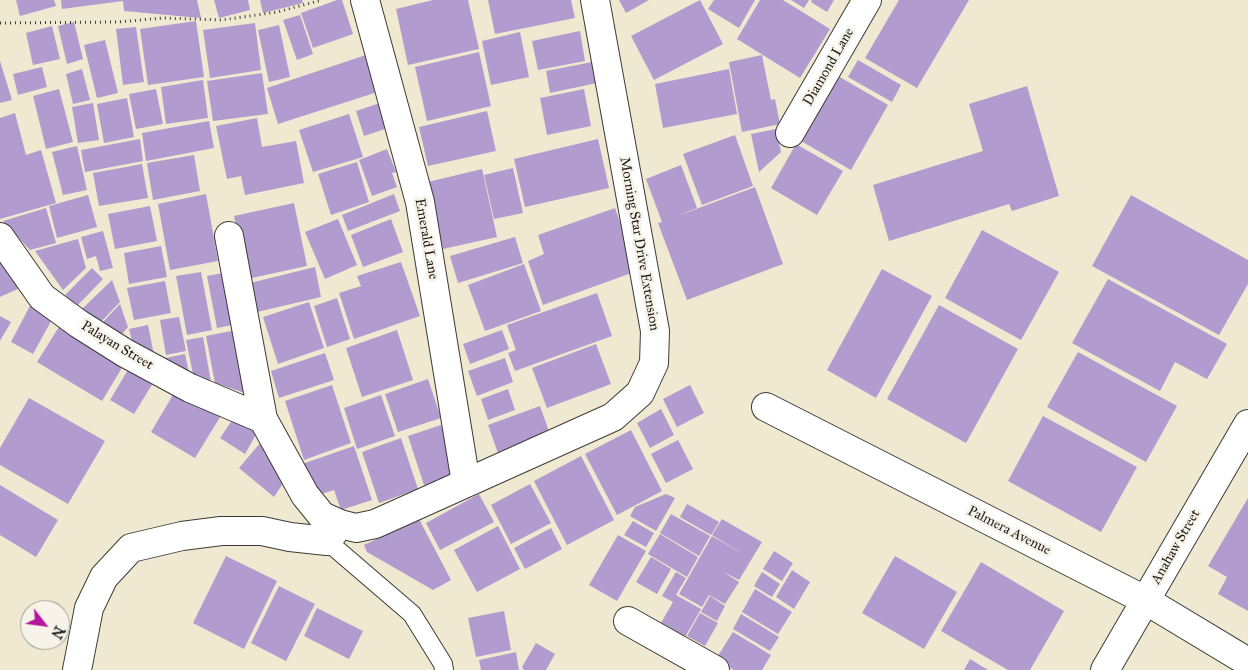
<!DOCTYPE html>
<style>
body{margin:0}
#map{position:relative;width:1248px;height:670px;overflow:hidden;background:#efe9d1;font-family:"IM FELL Great Primer",serif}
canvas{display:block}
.north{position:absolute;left:20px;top:600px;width:50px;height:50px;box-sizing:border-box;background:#f7f3e8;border:1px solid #9f9d96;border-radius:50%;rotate:120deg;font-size:14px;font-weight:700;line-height:20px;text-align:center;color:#1c1c1c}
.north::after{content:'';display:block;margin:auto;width:18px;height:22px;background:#b5179e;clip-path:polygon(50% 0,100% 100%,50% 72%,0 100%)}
</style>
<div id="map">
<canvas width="1248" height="670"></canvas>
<div class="north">N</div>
</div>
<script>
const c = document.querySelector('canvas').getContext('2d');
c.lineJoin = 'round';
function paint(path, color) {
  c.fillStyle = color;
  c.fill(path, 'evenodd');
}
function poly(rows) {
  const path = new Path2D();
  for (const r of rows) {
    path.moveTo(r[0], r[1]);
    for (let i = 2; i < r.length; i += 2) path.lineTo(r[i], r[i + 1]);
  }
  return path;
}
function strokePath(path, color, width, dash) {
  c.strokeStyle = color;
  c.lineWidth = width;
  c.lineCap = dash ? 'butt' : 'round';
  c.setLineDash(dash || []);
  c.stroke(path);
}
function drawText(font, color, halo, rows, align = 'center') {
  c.font = font + ' "IM FELL Great Primer",serif';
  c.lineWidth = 5;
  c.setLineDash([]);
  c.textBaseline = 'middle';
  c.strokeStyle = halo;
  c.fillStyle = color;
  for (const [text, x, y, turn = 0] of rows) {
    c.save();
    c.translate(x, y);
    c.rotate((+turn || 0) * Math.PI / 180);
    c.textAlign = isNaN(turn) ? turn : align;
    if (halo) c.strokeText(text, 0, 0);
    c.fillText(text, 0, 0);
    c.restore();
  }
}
paint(poly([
 [16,0,54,0,56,6,20,16],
 [61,0,197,0,201,18,124,11,123,1,62,9],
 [214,0,248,0,250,10,219,18],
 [260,0,302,0,303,3,263,13],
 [337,0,342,0,353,34,313,48,301,13],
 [433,0,468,0,479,49,408,65,396,9],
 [488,0,571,0,575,18,495,34],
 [619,0,649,0,626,13],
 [700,0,723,44,654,80,631,36],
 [714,0,755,0,739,28,708,9],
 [760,0,783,0,830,29,800,78,737,39],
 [791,0,809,0,804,8],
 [812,0,834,0,827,12,811,2],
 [899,0,969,0,917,88,865,58],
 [300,15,313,54,297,60,283,20],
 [196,21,204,77,148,85,140,29],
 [74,22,83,59,67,64,58,26],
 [255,23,261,70,210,78,203,30],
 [279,25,290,77,269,82,258,30],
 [52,26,60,59,33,65,26,33],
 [136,27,144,82,123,85,116,29],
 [580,31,585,61,538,70,532,41],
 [520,32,529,77,491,85,482,41],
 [105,40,118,93,97,98,84,45],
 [375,52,387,89,278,124,267,88],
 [479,52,491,106,427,121,415,67],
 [762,55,771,100,775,99,780,124,742,132,729,62],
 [858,60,901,85,892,102,848,77],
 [0,61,12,100,0,103],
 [592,62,597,83,550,93,546,71],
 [42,67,47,87,18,95,13,74],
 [82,69,90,100,73,104,66,74],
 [729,69,737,114,663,128,655,84],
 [262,73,268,114,213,121,207,81],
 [838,76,888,105,851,170,801,141],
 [203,80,208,118,166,124,161,87],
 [1027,86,1059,196,1012,211,1009,204,889,241,873,185,983,151,969,104],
 [59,89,73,142,46,149,33,96],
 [156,89,163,124,136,129,129,94],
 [584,89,591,126,547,135,540,98],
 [127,98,134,137,104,143,97,104],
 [386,101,394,126,364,136,356,111],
 [93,103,99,140,78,143,72,107],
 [487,111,496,151,428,166,419,127],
 [15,113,26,155,41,150,56,203,0,219,0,118],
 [349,114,363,157,313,172,299,130],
 [257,118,262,147,296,141,304,183,245,195,241,176,227,179,216,126],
 [209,121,214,148,146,161,142,133],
 [776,129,781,152,759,172,751,134],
 [735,135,753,186,702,205,683,154],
 [140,139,143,161,85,172,81,150],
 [598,139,609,188,525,207,514,159],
 [796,144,843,171,817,215,771,188],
 [77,146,87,190,63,195,52,152],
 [387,149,396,172,392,173,397,187,372,196,359,160],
 [194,155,200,191,153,200,147,163],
 [357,162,369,202,331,215,318,174],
 [142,164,148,198,99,206,93,173],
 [681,165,697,208,672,218,755,187,783,264,687,300,658,223,662,222,646,179],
 [513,168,523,213,494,219,484,175],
 [482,169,497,237,443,249,428,182],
 [206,194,218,261,170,270,158,204],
 [394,194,400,211,348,231,342,215],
 [88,195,97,227,57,238,49,206],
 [1131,195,1248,260,1248,284,1219,335,1092,266],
 [294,203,307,266,247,279,234,216],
 [150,206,157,241,115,249,108,214],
 [46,208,56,243,30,250,3,221],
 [615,208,637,271,543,305,528,261,544,254,538,235],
 [338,219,357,265,325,279,305,232],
 [391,219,403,252,363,267,351,235],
 [982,230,1059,272,1021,340,945,298],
 [103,231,113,268,100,271,96,256,87,259,81,237],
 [515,237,523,263,458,283,450,256],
 [78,239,86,268,63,290,35,251],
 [161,246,167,277,129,284,124,253],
 [0,260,22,287,0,297],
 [401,262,420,316,354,339,339,293,361,286,357,276],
 [524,264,541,311,485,331,468,285],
 [315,267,321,297,257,312,250,283],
 [92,268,103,279,77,306,65,295],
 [882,269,932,296,876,398,827,370],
 [201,272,212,330,187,335,176,276],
 [229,272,238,324,217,328,207,276],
 [1108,279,1227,344,1207,379,1175,362,1160,391,1072,343],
 [112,280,120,302,98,325,82,309],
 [165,281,171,313,134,320,127,288],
 [597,293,612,336,515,371,508,353,516,350,507,325],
 [337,298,350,339,327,347,314,306],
 [32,302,55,314,33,354,11,342],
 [309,302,324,348,278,364,263,317],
 [120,304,128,327,116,341,99,326],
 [939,305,1018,349,966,443,887,399],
 [0,316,11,322,0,341],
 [179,317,186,351,166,355,160,320],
 [62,322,126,361,102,401,37,362],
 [148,325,154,355,133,344,129,329],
 [241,329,254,396,215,383,206,336],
 [397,330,413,380,362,397,346,348],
 [502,330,509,349,470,364,463,344],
 [203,337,211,382,194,379,186,340],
 [596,344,611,384,547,408,532,368],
 [1078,352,1177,406,1146,462,1047,407],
 [325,353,334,380,279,398,271,371],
 [185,354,190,378,166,367,165,358],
 [505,358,513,382,477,396,468,371],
 [129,368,153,383,134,414,110,400],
 [428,379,441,418,398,432,385,394],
 [332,385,351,443,304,460,285,401],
 [690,385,704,413,677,427,663,399],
 [177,388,222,414,195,458,151,432],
 [508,389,515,410,488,420,481,399],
 [381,395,395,436,357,449,344,408],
 [29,398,105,441,68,504,0,465,0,448],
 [540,406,551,437,499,456,488,425],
 [661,409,674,435,650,448,637,423],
 [235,416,258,431,245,454,220,438],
 [1043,416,1137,467,1101,532,1008,481],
 [441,425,457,474,424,485,408,436],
 [631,430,662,491,617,515,585,454],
 [401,438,418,489,379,503,362,452],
 [678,440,693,469,666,483,651,454],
 [261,442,287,477,274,497,239,468],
 [354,446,372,500,341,510,334,490,312,497,302,464],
 [581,456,614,520,567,545,534,481],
 [530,484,551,523,511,544,491,505],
 [0,485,58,520,36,557,0,535],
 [479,494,494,522,440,550,426,523],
 [666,494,675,498,656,531,630,516,635,507],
 [1248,498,1248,611,1218,594,1227,577,1208,566],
 [687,504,719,522,711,535,680,517],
 [671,514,710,536,699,556,660,533],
 [419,519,451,580,433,590,367,552,364,545],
 [722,519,762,542,739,580,722,571,739,582,725,604,709,595,702,607,679,594,712,536,746,556,712,535],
 [633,521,654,533,646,547,624,535],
 [498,526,520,569,477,592,454,550],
 [551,528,562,549,525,569,514,548],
 [660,534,698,557,687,577,648,554],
 [618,535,646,551,617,601,589,585],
 [774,551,793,563,782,581,763,569],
 [226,556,277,581,244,649,193,623],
 [895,556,957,592,924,649,862,613],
 [651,557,671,569,657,594,636,582],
 [981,562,1064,611,1030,670,1008,670,941,631],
 [792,570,810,582,794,609,776,597],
 [676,572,686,578,676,595,701,609,685,637,661,623,673,602,662,596],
 [762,572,780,584,772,597,754,586],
 [279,586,315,604,286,661,251,643],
 [755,589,792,612,778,634,742,612],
 [710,596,725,606,717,621,701,612],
 [317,608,363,631,349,659,304,636],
 [504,611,511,650,476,657,468,618],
 [700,613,718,623,705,646,687,636],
 [741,614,779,637,770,651,733,629],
 [733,632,771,655,762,670,734,670,716,659],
 [536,643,555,654,546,670,524,670,522,667],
 [516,652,519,670,481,670,479,660],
 [970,659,988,670,964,670]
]), '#b29bce');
const lane = poly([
 [327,541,412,614,443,664,444,670]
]);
const street = poly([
 [365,0,420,202,466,483],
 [790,133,867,0],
 [229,236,263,419,305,495,322,516,340,524,356,528,375,524,613,417,640,393,654,363,655,331,595,0],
 [0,237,42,297,79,324,125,353,190,388,263,419],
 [766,407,1145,600,1248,662],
 [628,621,715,670],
 [77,670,89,608,104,577,131,548,182,536,221,531,262,531,290,537,327,541,340,524],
 [1105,670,1248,424]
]);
strokePath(lane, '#3c3b37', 20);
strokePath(street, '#3c3b37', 30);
strokePath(poly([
 [0,23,118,22,163,18,222,20,277,12,322,0]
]), '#3c3b37', 3, [1, 4]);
strokePath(lane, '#fff', 18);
strokePath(street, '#fff', 28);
drawText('14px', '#1c1c1c', '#f7f3e8', [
 ["Diamond Lane",829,67,-60],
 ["Emerald Lane",426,239,80],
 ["Morning Star Drive Extension",639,244,80],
 ["Palayan Street",117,346,31],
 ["Palmera Avenue",1009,531,27],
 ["Anahaw Street",1176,547,-60]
]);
</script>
